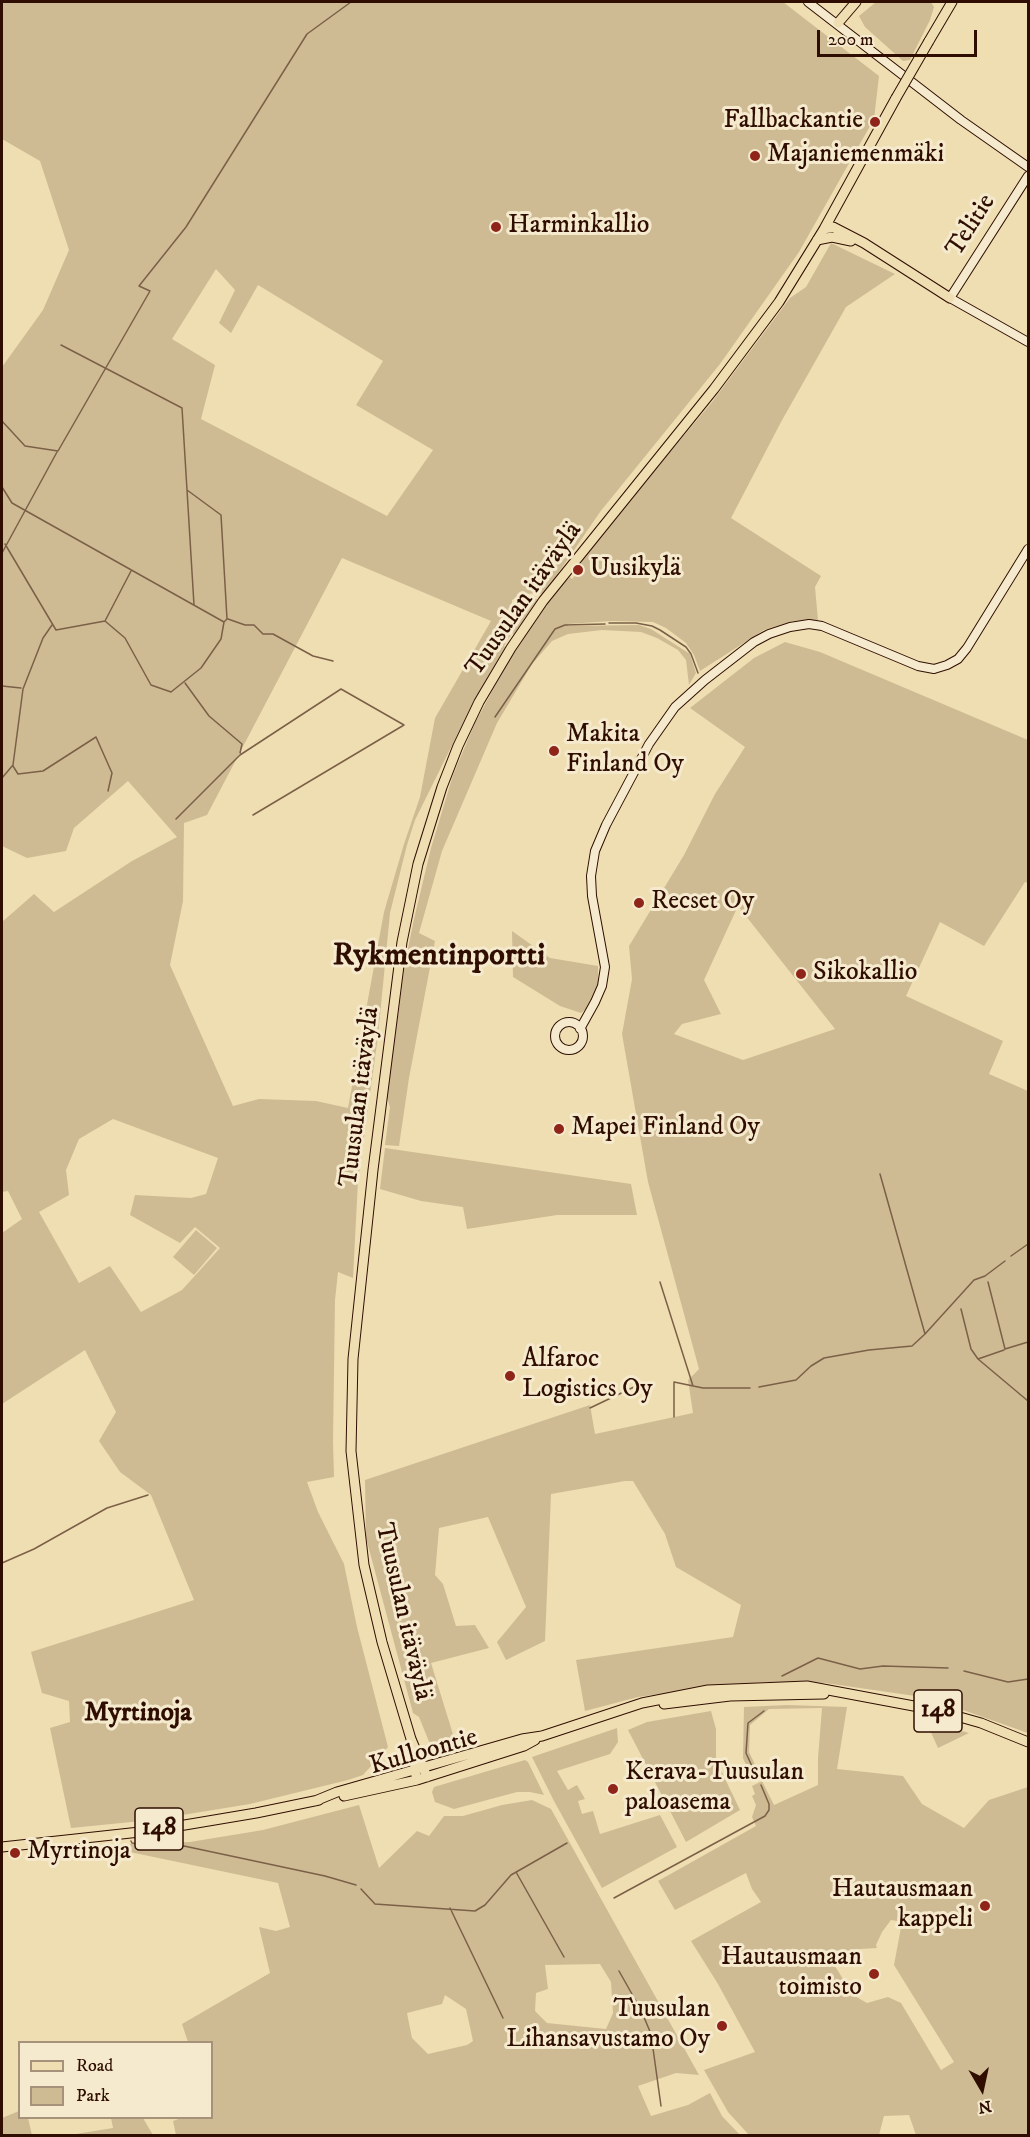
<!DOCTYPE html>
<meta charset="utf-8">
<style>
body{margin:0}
#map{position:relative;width:1030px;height:2137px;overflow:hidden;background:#efdeb2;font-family:"IM FELL DW Pica",serif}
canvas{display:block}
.frame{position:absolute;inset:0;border:3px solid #2f0e01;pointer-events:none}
.legend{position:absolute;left:18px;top:2041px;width:195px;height:78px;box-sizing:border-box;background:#f5eacd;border:2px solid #a6927b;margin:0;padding:8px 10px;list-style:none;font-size:18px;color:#2f0e01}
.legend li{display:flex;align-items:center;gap:12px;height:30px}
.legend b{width:30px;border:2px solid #a6927b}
.north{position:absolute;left:952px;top:2059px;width:60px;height:60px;-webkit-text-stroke:4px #f5eacd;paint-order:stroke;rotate:171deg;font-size:16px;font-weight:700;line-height:24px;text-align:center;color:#2f0e01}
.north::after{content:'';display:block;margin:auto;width:21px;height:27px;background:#2f0e01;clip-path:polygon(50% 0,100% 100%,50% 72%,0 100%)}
.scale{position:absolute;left:817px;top:30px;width:160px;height:27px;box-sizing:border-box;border:3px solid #2f0e01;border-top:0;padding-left:8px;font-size:18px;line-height:21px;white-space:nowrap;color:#2f0e01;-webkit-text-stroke:4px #f5eacd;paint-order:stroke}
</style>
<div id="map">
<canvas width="1030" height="2137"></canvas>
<div class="frame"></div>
<ul class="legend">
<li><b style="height:8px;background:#efdeb2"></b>Road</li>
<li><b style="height:16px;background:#cebb94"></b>Park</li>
</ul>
<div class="north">N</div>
<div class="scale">200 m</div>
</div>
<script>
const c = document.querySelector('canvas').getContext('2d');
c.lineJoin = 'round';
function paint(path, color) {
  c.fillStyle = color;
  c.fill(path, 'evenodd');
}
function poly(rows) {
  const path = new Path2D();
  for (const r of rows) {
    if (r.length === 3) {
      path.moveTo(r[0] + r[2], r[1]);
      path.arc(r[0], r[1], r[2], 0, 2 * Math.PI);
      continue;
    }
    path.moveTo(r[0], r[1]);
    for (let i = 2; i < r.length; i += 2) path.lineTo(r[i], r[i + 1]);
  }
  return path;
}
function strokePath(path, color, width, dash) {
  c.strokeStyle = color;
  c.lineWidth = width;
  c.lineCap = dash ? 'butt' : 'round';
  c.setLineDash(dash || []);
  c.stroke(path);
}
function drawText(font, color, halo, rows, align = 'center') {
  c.font = font + ' "IM FELL DW Pica",serif';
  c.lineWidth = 6;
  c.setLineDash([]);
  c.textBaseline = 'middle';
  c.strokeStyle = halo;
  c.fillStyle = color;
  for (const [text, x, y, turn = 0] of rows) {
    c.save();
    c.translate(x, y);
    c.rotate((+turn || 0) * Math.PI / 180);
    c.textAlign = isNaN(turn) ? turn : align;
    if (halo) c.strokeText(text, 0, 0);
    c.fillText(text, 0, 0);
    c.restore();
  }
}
paint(poly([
 [2,2,783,2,879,76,874,119,799,252,720,364,600,512,544,594,535,593,520,595,512,600,510,636,504,646,505,647,472,705,415,820,407,845,390,913,378,1036,358,1181,353,1278,338,1272,335,1300,333,1442,334,1477,307,1482,318,1512,344,1564,357,1627,388,1747,363,1775,348,1780,250,1804,152,1820,71,1828,50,1728,70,1722,69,1701,42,1693,31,1652,194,1600,151,1495,120,1472,99,1441,116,1412,85,1350,2,1404,2,1233,22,1219,8,1191,2,1192,2,922,34,894,54,912,132,861,177,837,128,781,74,828,66,851,27,858,2,846,2,367,43,310,69,250,40,161,2,139],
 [216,269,235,290,219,323,231,333,258,285,383,361,356,405,433,450,387,516,201,419,215,365,172,339],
 [342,558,491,621,435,718,420,797,404,844,384,912,348,1108,316,1101,259,1099,233,1106,170,965,183,901,184,823,207,815],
 [113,1119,218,1158,206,1194,191,1198,135,1195,130,1215,180,1243,195,1227,220,1248,182,1290,141,1312,110,1266,79,1283,39,1212,69,1195,66,1170,79,1139],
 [876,2,931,2,934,7,930,20,910,60,903,61,865,27,859,16],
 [831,243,895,274,846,307,781,422,731,518,821,576,815,587,818,620,793,621,764,630,700,671,694,655,686,643,666,628,653,622,612,621,568,624,568,626,639,625,651,629,690,654,696,673,689,685,686,660,678,650,657,638,641,632,602,630,568,634,552,641,532,664,497,723,442,851,419,933,435,941,409,1078,399,1146,385,1145,390,1107,387,1098,405,963,414,919,431,848,453,775,475,723,505,667,540,613,563,584,570,577,572,579,581,568,580,566,585,554,712,402,790,298,806,287],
 [528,597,540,600,513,635,512,627,515,603],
 [785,642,820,652,1028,740,1028,883,1025,882,984,946,940,922,906,996,1003,1041,989,1074,1028,1091,1028,1733,929,1698,825,1683,765,1682,722,1686,638,1697,585,1711,576,1660,733,1637,741,1605,676,1567,665,1534,633,1481,625,1481,551,1494,545,1641,506,1660,497,1642,526,1607,488,1517,439,1528,435,1575,443,1584,456,1626,475,1625,489,1648,431,1663,456,1744,434,1754,419,1717,413,1713,366,1538,365,1480,590,1405,595,1434,693,1413,688,1380,699,1369,648,1182,622,1034,632,979,629,946,684,855,715,794,745,747,690,708,754,658],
 [738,906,835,1029,743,1060,674,1034,682,1024,721,1014,704,980],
 [512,931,550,958,598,966,598,985,587,1008,581,1013,560,1006,513,977],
 [385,1148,631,1184,637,1215,557,1215,467,1229,463,1207,421,1201,380,1189],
 [196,1230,217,1248,194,1275,173,1257],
 [787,1705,847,1707,837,1769,903,1776,922,1804,964,1828,989,1800,1028,1787,1028,2135,916,2135,909,2115,884,2116,879,2135,749,2135,728,2112,704,2070,755,2052,718,1984,691,1941,761,1902,752,1889,746,1873,675,1910,658,1881,756,1826,752,1817,756,1805,752,1796,755,1794,752,1786,762,1781,774,1805,818,1785,818,1758,822,1708,769,1709,750,1725,749,1752,758,1771,750,1775,743,1758,744,1707],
 [891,1920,902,1922,894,1965,954,2062,941,2070,901,2003,888,1997,867,2003,853,1995,833,1963,860,1949,877,1948,876,1945,882,1932],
 [711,1711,716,1729,716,1760,740,1810,686,1842,628,1730,647,1722],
 [926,1721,969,1733,938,1748],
 [617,1728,618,1742,610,1754,557,1771,568,1790,577,1785,585,1799,578,1801,582,1814,593,1811,600,1834,660,1815,677,1847,602,1888,554,1801,532,1757],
 [525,1760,528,1762,544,1795,530,1792,517,1792,454,1809,435,1802,432,1792,434,1787],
 [532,1800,551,1809,699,2075,676,2073,638,2086,651,2116,688,2105,710,2093,722,2116,740,2135,176,2135,173,2121,181,2118,212,2118,212,2042,188,2042,182,2024,270,1973,259,1927,276,1931,290,1927,278,1883,106,1847,138,1843,190,1842,263,1830,359,1805,379,1868,417,1831,429,1836,444,1816,463,1816,502,1805],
 [600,1964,611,1982,613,2013,606,2029,547,2023,535,2011,536,1993,548,1989,545,1965],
 [445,1995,466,2009,473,2041,467,2045,428,2054,412,2038,407,2013,442,2004],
 [19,2111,20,2118,28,2118,32,2135,2,2135,2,2118],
 [111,2118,143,2118,153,2135,157,2135,76,2135,76,2134,113,2128]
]), '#cebb94');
strokePath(poly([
 [61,345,182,408,194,605],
 [2,421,25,446,58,451,150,291,139,286,186,227,307,34,351,2],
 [2,487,12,503,224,622],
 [5,544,56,630,105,621,131,571],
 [2,553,57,452],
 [228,619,245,625,254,625,263,634,273,634,313,656,333,661],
 [105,621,125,638,151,685,171,692,201,668,221,639,224,622,227,619,221,515,187,490],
 [609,623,636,623,652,626,660,630,686,647,691,654,698,673],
 [185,683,209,716,242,744,240,753],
 [2,686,21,688],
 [495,717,555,629,565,625,605,624],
 [13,766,18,774,43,771,96,737,112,773,108,791],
 [2,778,13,765,23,689,43,638,52,625],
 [176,819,240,755,341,689,404,725,253,815],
 [1011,1256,1028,1244],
 [660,1282,693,1386],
 [988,1282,1005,1349,1028,1342],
 [961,1309,971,1349,978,1359,1028,1401],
 [925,1334,974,1280,985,1276,1005,1261],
 [978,1359,1004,1350],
 [759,1387,796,1380,811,1366,824,1358,869,1350,912,1346,925,1334,880,1174],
 [590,1408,634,1387,652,1385],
 [674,1417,674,1382,703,1388,750,1388],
 [2,1563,34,1549,107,1508,148,1495],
 [964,1671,1008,1682,1028,1679],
 [782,1676,818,1658,860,1669,883,1666,948,1668],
 [755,1773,746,1753,748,1723,764,1711],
 [131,1841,132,1843,160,1848,184,1846,325,1876,356,1885],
 [516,1872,564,1957],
 [361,1889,375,1904,475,1911,485,1905,511,1875,567,1843],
 [614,1898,765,1816,769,1810,769,1804,761,1785],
 [450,1908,503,2018],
 [619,1971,641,2010,651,2034,661,2106]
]), '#7b6047', 1.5);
const secondary = poly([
 [808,2,961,120,1028,167],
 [1028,176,950,298,1028,342],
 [569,1036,14],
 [580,1029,595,1002,602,986,605,967,592,896,591,876,595,851,606,825,649,744,675,707,705,680,754,642,769,634,790,627,809,624,822,626,918,666,934,669,947,665,958,659,967,648,1028,549]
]);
const primary = poly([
 [838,23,856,2],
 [929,41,952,2],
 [824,229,833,227,864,243,950,298],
 [817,240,832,237,851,241],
 [664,1704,730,1696,824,1694],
 [412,1744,416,1775],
 [427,1777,411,1739,382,1642,364,1565,351,1451,353,1359,373,1170,402,942,418,864,442,787,458,746,479,702,511,648,543,601,714,389,779,302,824,229,896,98],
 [344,1796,417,1780,524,1746,535,1740],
 [315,1801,337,1792,522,1739,542,1736,642,1703,708,1690,807,1686,935,1710,981,1723,1028,1742],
 [2,1847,149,1831,256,1813,319,1800]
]);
strokePath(secondary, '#2f0e01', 10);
strokePath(primary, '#2f0e01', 11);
strokePath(secondary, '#f5eacd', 8);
strokePath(primary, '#efdeb2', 9);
const primaryBridge = poly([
 [896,98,929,41]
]);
strokePath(primaryBridge, '#2f0e01', 11, []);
strokePath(primaryBridge, '#efdeb2', 9);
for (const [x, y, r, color] of [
 [875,122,6,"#8f2418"],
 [755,156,6,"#8f2418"],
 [496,227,6,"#8f2418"],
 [578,570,6,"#8f2418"],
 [554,751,6,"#8f2418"],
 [639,903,6,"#8f2418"],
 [801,974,6,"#8f2418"],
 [559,1129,6,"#8f2418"],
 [510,1376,6,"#8f2418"],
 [613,1789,6,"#8f2418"],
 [15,1853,6,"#8f2418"],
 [985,1906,6,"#8f2418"],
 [874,1974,6,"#8f2418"],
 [722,2026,6,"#8f2418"]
]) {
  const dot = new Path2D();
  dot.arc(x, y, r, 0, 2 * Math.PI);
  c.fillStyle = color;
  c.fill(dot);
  strokePath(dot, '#f5eacd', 2);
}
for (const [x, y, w] of [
 [938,1711,48],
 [159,1829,48]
]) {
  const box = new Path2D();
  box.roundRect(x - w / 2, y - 21, w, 42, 4.5);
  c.fillStyle = '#f5eacd';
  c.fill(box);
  strokePath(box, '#2f0e01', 1.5);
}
drawText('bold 24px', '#2f0e01', null, [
 ["148",938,1711],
 ["148",159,1829]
]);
drawText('26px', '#2f0e01', '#f5eacd', [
 ["Fallbackantie",863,122,"right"],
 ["Majaniemenmäki",767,156],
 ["Harminkallio",508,227],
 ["Uusikylä",590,570],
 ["Makita",566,736],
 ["Finland Oy",566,766],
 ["Recset Oy",651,903],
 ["Sikokallio",813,974],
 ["Mapei Finland Oy",571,1129],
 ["Alfaroc",522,1361],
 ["Logistics Oy",522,1391],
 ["Kerava-Tuusulan",625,1774],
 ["paloasema",625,1804],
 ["Myrtinoja",27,1853],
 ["Hautausmaan",973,1891,"right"],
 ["kappeli",973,1921,"right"],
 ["Hautausmaan",862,1959,"right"],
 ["toimisto",862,1989,"right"],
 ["Tuusulan",710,2011,"right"],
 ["Lihansavustamo Oy",710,2041,"right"]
], 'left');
drawText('26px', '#2f0e01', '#f5eacd', [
 ["Telitie",972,226,-58],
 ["Tuusulan itäväylä",525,600,-55],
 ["Tuusulan itäväylä",361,1097,-83],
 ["Tuusulan itäväylä",402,1612,77],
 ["Kulloontie",424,1753,-16]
]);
drawText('bold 27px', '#2f0e01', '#f5eacd', [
 ["Myrtinoja",138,1714]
]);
drawText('bold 32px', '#2f0e01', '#f5eacd', [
 ["Rykmentinportti",439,957]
]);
</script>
